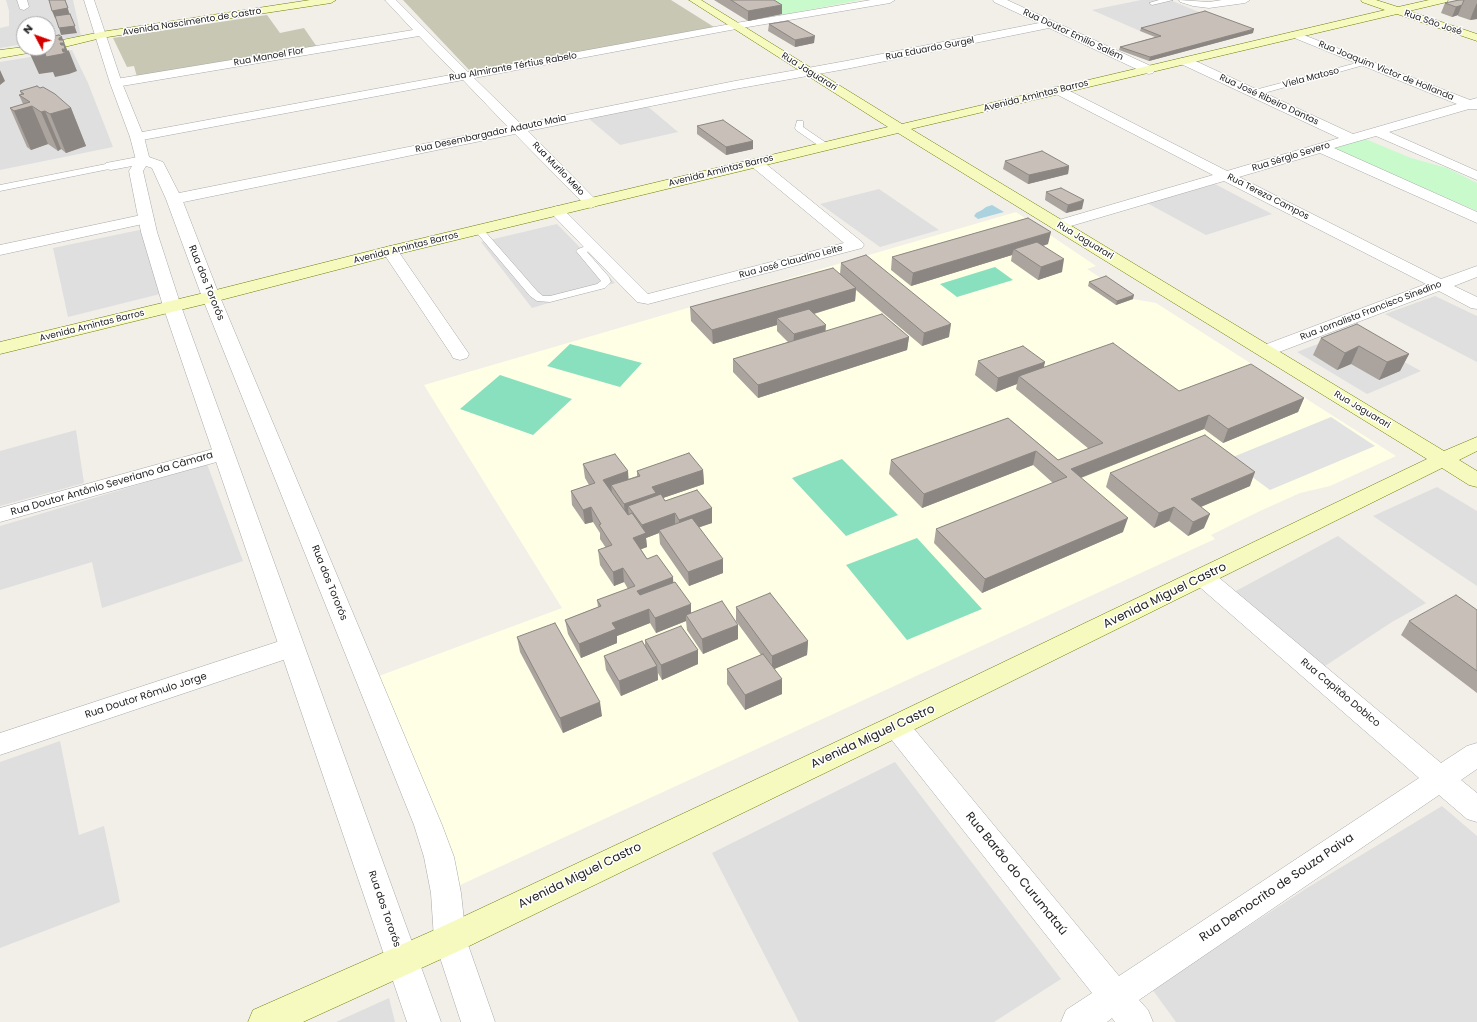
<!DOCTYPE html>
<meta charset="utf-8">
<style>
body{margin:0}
#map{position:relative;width:1477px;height:1022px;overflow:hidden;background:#f2efe9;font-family:Poppins,sans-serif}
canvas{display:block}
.north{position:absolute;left:16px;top:16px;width:40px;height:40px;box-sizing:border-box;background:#fff;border:1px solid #a7a7a7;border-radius:50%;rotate:311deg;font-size:11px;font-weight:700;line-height:16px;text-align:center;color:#222}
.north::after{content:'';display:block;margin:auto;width:14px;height:18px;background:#d40000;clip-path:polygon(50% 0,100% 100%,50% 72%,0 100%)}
</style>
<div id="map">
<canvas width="1477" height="1022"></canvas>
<div class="north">N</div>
</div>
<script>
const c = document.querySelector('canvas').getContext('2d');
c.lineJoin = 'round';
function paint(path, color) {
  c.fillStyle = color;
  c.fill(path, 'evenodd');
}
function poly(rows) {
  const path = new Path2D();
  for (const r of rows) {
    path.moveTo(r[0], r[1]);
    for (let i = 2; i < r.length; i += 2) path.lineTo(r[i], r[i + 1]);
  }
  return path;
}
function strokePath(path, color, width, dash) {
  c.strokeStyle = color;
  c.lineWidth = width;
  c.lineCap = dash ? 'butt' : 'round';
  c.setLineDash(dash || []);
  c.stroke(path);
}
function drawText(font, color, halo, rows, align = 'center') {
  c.font = font + ' Poppins,sans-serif';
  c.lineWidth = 3;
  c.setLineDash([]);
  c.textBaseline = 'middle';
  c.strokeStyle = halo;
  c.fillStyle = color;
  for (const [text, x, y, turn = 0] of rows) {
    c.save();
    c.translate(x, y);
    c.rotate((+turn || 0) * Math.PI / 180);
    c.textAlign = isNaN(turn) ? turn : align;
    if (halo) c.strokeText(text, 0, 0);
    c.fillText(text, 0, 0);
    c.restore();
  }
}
paint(poly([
 [6,0,73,0,81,36,48,41,48,24,24,24,24,44,0,48,0,28,9,26,9,11],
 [1141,0,1170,0,1204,14,1140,31,1092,10],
 [72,50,88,83,113,147,0,170,0,62],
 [646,105,678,132,620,145,588,118],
 [1215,184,1272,214,1206,235,1147,203],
 [879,189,939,230,880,247,820,204],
 [557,224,615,283,532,308,481,242],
 [144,229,164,293,68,317,53,248],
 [1435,296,1477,316,1477,362,1385,314],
 [1349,332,1421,371,1367,394,1297,352],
 [76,430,84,483,0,506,0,451],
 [207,464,243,561,102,608,92,562,0,590,0,526],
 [1437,487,1477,511,1477,586,1373,516],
 [1338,536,1426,603,1392,622,1322,668,1234,592],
 [60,741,79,835,104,826,120,902,0,948,0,762],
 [895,762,1061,979,994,1022,799,1022,712,853],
 [1442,806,1477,836,1477,1022,1176,1022,1152,989,1307,888],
 [389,998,395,1022,336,1022]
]), '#e0dfdf');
paint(poly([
 [1016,212,1096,266,1087,269,1133,299,1156,303,1396,456,1330,486,1300,493,1260,511,1211,535,1215,539,458,886,379,676,562,608,424,385]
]), '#ffffe5');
paint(poly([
 [403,0,671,0,714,27,471,72],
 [267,15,280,33,304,28,317,47,137,77,134,66,127,67,113,38]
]), '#c7c7b4');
paint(poly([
 [757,0,860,0,782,15],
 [1363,138,1411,158,1447,168,1477,183,1477,211,1332,149]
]), '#c8facc');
paint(poly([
 [995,267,1013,280,957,297,940,284],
 [570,344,642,363,620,387,547,366],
 [500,375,572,399,533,435,460,409],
 [842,459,898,515,846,536,792,478],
 [917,538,982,609,907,640,846,565]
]), '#88e0be');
paint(poly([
 [1331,417,1375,446,1270,490,1228,459]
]), '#e2e2e2');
paint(poly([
 [992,205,1004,212,978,219,974,216,976,213,982,210,986,207]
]), '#aad3df');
const service = poly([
 [1159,0,1173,0,1152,5,1149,3,1159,0],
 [1364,61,1367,61,1371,63,1257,95,1251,95,1250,93,1251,91,1364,61],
 [797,121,803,121,803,127,828,144,829,146,828,148,822,148,796,130,795,128,797,121],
 [111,163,114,164,115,166,114,168,0,191,0,185,111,163],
 [479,227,482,228,538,292,543,296,550,296,597,284,601,281,576,251,578,249,592,244,597,247,587,252,609,277,611,282,605,288,550,302,537,301,530,296,476,232,474,230,479,227]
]);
const minor = poly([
 [17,0,27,0,29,7,24,10,20,9,17,0],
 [385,0,396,0,468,72,736,23,871,0,895,0,890,3,736,29,474,78,521,124,735,81,846,61,1039,23,994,2,993,0,1007,0,1153,67,1155,70,1153,73,1149,74,1145,73,1049,28,846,69,735,89,528,131,596,200,599,203,596,206,591,208,586,206,515,134,174,204,169,202,166,199,169,196,174,194,508,127,463,80,137,141,132,140,130,137,132,134,137,133,456,74,419,36,116,87,112,86,110,83,112,80,116,79,413,30,385,0],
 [1179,0,1209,2,1222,0,1250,0,1245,3,1209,8,1193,6,1180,2,1179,0],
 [1296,32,1470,100,1477,98,1477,109,1469,109,1389,132,1477,171,1477,180,1376,136,1334,148,1477,212,1477,223,1320,153,1239,177,1441,279,1477,266,1477,277,1454,286,1477,297,1477,309,1471,308,1439,291,1266,357,1259,355,1257,351,1259,347,1426,284,1224,181,1064,228,1058,230,1052,228,1050,225,1052,222,1213,175,1054,93,1052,90,1054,87,1062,87,1227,171,1339,138,1181,64,1179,61,1181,58,1189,58,1353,134,1457,104,1292,37,1290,35,1292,33,1296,32],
 [143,156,148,157,150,160,148,163,111,170,106,169,104,166,106,163,143,156],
 [756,159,761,160,862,242,864,245,862,248,648,304,637,302,549,211,552,208,557,206,562,208,648,294,844,243,751,166,749,163,751,160,756,159],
 [146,214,152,216,154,219,152,222,0,255,0,245,146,214],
 [390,246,396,248,469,354,467,358,460,360,453,358,451,354,382,251,384,248,390,246],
 [224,446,231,448,234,453,231,458,0,522,0,508,224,446],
 [1203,569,1211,571,1441,763,1467,746,1477,743,1477,769,1461,780,1477,793,1477,822,1467,819,1439,795,1139,1000,1148,1010,1153,1022,1115,1022,1112,1018,1107,1022,1061,1022,1066,1010,1092,993,887,734,883,726,887,718,896,715,905,718,1119,976,1419,778,1195,583,1191,577,1195,571,1203,569],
 [292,637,301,640,304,647,301,654,0,755,0,733,292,637]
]);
const tertiary = poly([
 [84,0,94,0,122,83,144,137,149,157,163,162,182,199,220,297,442,825,454,857,461,893,466,939,495,1022,461,1022,434,939,431,893,424,857,414,825,202,297,166,199,152,168,146,166,143,171,157,232,181,306,441,1022,407,1022,163,306,141,232,129,171,136,160,130,137,110,83,84,0]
]);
const secondary = poly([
 [310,0,336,0,331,3,101,38,48,51,45,50,0,58,0,50,24,47,48,48,48,43,101,32,310,0],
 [689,0,701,0,902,124,1385,10,1362,2,1361,0,1376,0,1398,7,1429,0,1448,0,1447,2,1409,11,1477,34,1477,41,1397,14,911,129,1444,451,1477,437,1477,451,1459,460,1477,471,1477,487,1469,485,1442,468,905,734,461,950,303,1022,248,1022,253,1010,439,928,887,718,1427,459,898,133,394,255,217,301,0,354,0,342,208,292,390,246,888,127,689,0]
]);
strokePath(service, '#a9a9a9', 1);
strokePath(minor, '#a9a9a9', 1);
strokePath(tertiary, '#a9a9a9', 1);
strokePath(secondary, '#707d05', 1);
paint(service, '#fff');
paint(minor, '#fff');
paint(tertiary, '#fff');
paint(secondary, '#f7fabf');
paint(poly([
 [714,0,774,0,782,14,748,21],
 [1459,0,1477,0,1477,19,1470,20,1458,16,1458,15,1452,17,1441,13,1445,3],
 [769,24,814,43,795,47,768,31],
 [1141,28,1253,33,1149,61,1119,50,1120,47,1155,37,1140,31],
 [20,91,71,108,86,146,66,153,61,149,58,151,48,144,31,150,27,147,10,108,23,104,19,95,21,94],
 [697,126,753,141,753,149,726,155,697,134],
 [1005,161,1069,166,1068,174,1028,184,1003,169],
 [1046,192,1082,209,1066,213,1045,200],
 [1048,244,1043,246,1062,272,1038,280,1011,261,1012,255,911,286,891,270,892,257],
 [841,263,949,337,922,346,856,290,855,301,814,314,825,331,909,337,907,350,758,398,733,372,733,359,788,342,777,331,777,325,713,344,691,321,690,307,840,274],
 [1089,282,1133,299,1116,305,1088,286],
 [1321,338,1409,354,1400,371,1379,380,1351,364,1337,370,1313,355],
 [978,361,1045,362,1043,367,1179,391,1304,398,1298,412,1223,443,1204,429,1081,478,1123,532,982,593,934,543,936,529,1053,483,1033,465,922,508,889,474,891,460,1008,418,1058,460,1089,449,1016,389,1017,384,996,392,975,375],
 [583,464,628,471,628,479,637,476,637,471,703,470,704,484,663,498,665,501,712,508,712,523,699,527,723,573,689,586,660,544,659,533,646,538,647,547,641,549,647,559,673,583,691,613,738,625,738,639,703,654,687,630,686,621,656,633,650,623,617,636,617,643,581,658,568,634,565,620,598,607,597,600,628,589,624,582,614,586,600,565,598,550,606,548,600,539,600,533,593,522,585,524,572,505,571,491,589,485,585,478],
 [1110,473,1250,486,1201,507,1204,528,1188,536,1169,521,1154,528,1106,487],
 [736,607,808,641,807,655,774,669,782,694,745,710,727,684,727,669,761,655,736,621],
 [1477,610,1477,693,1401,635,1409,621],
 [517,637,602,716,563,733,520,652],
 [645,640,698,650,698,664,662,680,658,673,658,680,621,696,606,670,604,656,645,647]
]), '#aba49e');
paint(poly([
 [65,0,70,15,55,18,52,11],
 [1477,3,1477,19,1470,20,1473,12],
 [782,5,782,14,748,21,748,11],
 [1462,5,1458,15,1452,17,1456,7],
 [70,14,77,33,61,35,59,28],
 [1254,29,1253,33,1149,61,1150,57],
 [815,36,814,43,795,47,795,40],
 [62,37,68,52,69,51,77,71,69,74,55,77,53,72,39,74,30,54,59,38],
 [0,70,5,81,0,85],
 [32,106,48,144,31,150,14,111],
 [71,108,86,146,66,153,50,114],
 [45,111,61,149,58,151,41,112],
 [753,141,753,149,726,155,726,147],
 [1069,166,1068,174,1028,184,1029,175],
 [1084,200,1082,209,1066,213,1068,205],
 [1051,232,1048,244,1020,253,1014,249,1012,255,911,286,913,273],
 [1064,259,1062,272,1038,280,1041,267],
 [856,288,855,301,783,323,777,318,777,325,713,344,712,330],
 [1134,295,1133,299,1116,305,1117,301],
 [951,324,949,337,922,346,924,333],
 [826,325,825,338,793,348,794,334],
 [909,337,907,350,758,398,758,385],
 [1359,346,1351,364,1337,370,1345,353],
 [1409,354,1400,371,1379,380,1387,362],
 [1045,362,1042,375,1019,376,1017,384,996,392,998,378],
 [1304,398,1298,412,1223,443,1228,429],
 [1209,415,1204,429,1067,483,1071,469],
 [1036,451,1033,465,922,508,924,494],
 [703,470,704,484,657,500,628,506,629,517,625,518,624,504,652,487],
 [628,471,629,485,611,485,612,492,604,494,603,480],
 [1255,472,1250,486,1186,513,1191,499],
 [591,507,593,522,585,524,583,510],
 [1174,507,1169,521,1154,528,1159,513],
 [712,508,712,523,680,534,679,520],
 [675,513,675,527,659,530,659,533,646,538,647,547,634,552,633,538,643,534,642,525],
 [1210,514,1204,528,1188,536,1193,522],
 [1128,518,1123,532,982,593,985,579],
 [723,559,723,573,689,586,688,572],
 [623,568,624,582,614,586,613,572],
 [673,577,674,592,639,605,637,591],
 [691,604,691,619,686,615,686,621,656,633,655,618],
 [649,609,650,623,617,636,617,643,581,658,579,644,612,623],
 [738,625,738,639,703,654,702,639],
 [808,641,807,655,772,670,772,656],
 [698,650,698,664,662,680,661,665],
 [657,666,658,680,621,696,619,681],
 [782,679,782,694,745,710,745,695],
 [600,702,602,716,563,733,560,718]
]), '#8b8681');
const building = poly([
 [49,0,65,0,68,8,52,11,49,0],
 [731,0,774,0,782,5,748,11,731,0],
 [1459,0,1464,0,1462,5,1456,7,1445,3,1459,0],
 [1205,11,1254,29,1150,57,1120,47,1161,36,1141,28,1205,11],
 [70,14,75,26,59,28,55,16,70,14],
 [788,21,815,36,795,40,769,24,788,21],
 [59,35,62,37,59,38,59,40,63,40,64,43,60,43,61,45,64,45,65,49,62,49,63,52,69,51,62,54,46,57,45,52,30,54,29,48,48,48,48,37,59,35],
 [37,86,40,88,43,87,55,94,71,108,50,114,45,111,41,112,32,106,14,111,10,108,30,102,19,95,24,94,20,91,37,86],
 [723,120,753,141,726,147,697,126,723,120],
 [1042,151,1069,166,1029,175,1005,161,1042,151],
 [1061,188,1084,200,1068,205,1046,192,1061,188],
 [1028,218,1051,232,913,273,892,257,1028,218],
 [1037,242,1064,259,1041,267,1014,249,1037,242],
 [866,255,951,324,924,333,841,263,866,255],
 [833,268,856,288,712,330,690,307,833,268],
 [1106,276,1134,295,1117,301,1089,282,1106,276],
 [809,309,826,325,794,334,777,318,809,309],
 [882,314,909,337,758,385,733,359,882,314],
 [1357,324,1409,354,1387,362,1359,346,1345,353,1321,338,1357,324],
 [1113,343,1179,391,1251,364,1304,398,1228,429,1209,415,1071,469,1128,518,985,579,936,529,1067,477,1036,451,924,494,891,460,1008,418,1058,460,1103,443,1019,376,1113,343],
 [1023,346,1045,362,998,378,978,361,1023,346],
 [1205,435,1255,472,1191,499,1210,514,1193,522,1174,507,1159,513,1110,473,1205,435],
 [689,453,703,470,652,487,656,493,624,504,611,485,640,476,637,471,689,453],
 [615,454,628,471,603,480,628,515,632,513,646,533,633,538,647,559,657,555,673,577,637,591,640,595,675,582,691,604,655,618,649,609,612,623,616,629,579,644,565,620,601,606,597,600,635,586,623,568,613,572,598,550,612,545,599,525,601,524,591,507,583,510,571,491,595,483,583,464,615,454],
 [697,490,712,508,679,520,675,513,642,525,628,506,661,494,665,501,697,490],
 [692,518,723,559,688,572,659,530,692,518],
 [770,593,808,641,772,656,736,607,770,593],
 [1456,595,1477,610,1477,671,1409,621,1456,595],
 [722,601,738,625,702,639,686,615,722,601],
 [555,623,600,702,560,718,517,637,555,623],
 [681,626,698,650,661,665,645,640,681,626],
 [642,641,657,666,619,681,604,656,642,641],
 [763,654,782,679,745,695,727,669,763,654]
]);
paint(building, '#c7bfb8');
strokePath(building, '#8b8681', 1);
drawText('9px', '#222', '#fff', [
 ["Avenida Nascimento de Castro",192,22,-9],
 ["Rua São José",1433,23,19],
 ["Rua Doutor Emílio Salém",1073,35,25],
 ["Rua Eduardo Gurgel",930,49,-11],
 ["Rua Manoel Flor",269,57,-10],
 ["Rua Almirante Tértius Rabelo",513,67,-10],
 ["Rua Joaquim Victor de Hollanda",1386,71,22],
 ["Rua Jaguarari",809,72,32],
 ["Viela Matoso",1311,78,-15],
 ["Avenida Amintas Barros",1036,96,-14],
 ["Rua José Ribeiro Dantas",1269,100,25],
 ["Rua Desembargador Adauto Maia",491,134,-12],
 ["Rua Sérgio Severo",1291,157,-17],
 ["Rua Murilo Melo",558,169,46],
 ["Avenida Amintas Barros",721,171,-14],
 ["Rua Tereza Campos",1268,197,27],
 ["Rua Jaguarari",1085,241,31],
 ["Avenida Amintas Barros",406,248,-14],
 ["Rua José Claudino Leite",791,262,-15],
 ["Rua Jornalista Francisco Sinedino",1371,311,-21],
 ["Avenida Amintas Barros",92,326,-14],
 ["Rua Jaguarari",1362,410,31]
]);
drawText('10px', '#222', '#fff', [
 ["Rua dos Tororós",206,283,68],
 ["Rua Doutor Antônio Severiano da Câmara",112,484,-16],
 ["Rua dos Tororós",329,583,68],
 ["Rua Capitão Dobico",1340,693,40],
 ["Rua Doutor Rômulo Jorge",146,696,-18],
 ["Rua dos Tororós",384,909,71]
]);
drawText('12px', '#222', '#fff', [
 ["Avenida Miguel Castro",1165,596,-26],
 ["Avenida Miguel Castro",873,737,-25],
 ["Rua Barão do Curumataú",1016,874,51],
 ["Avenida Miguel Castro",580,876,-26],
 ["Rua Democrito de Souza Paiva",1277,888,-34]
]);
</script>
